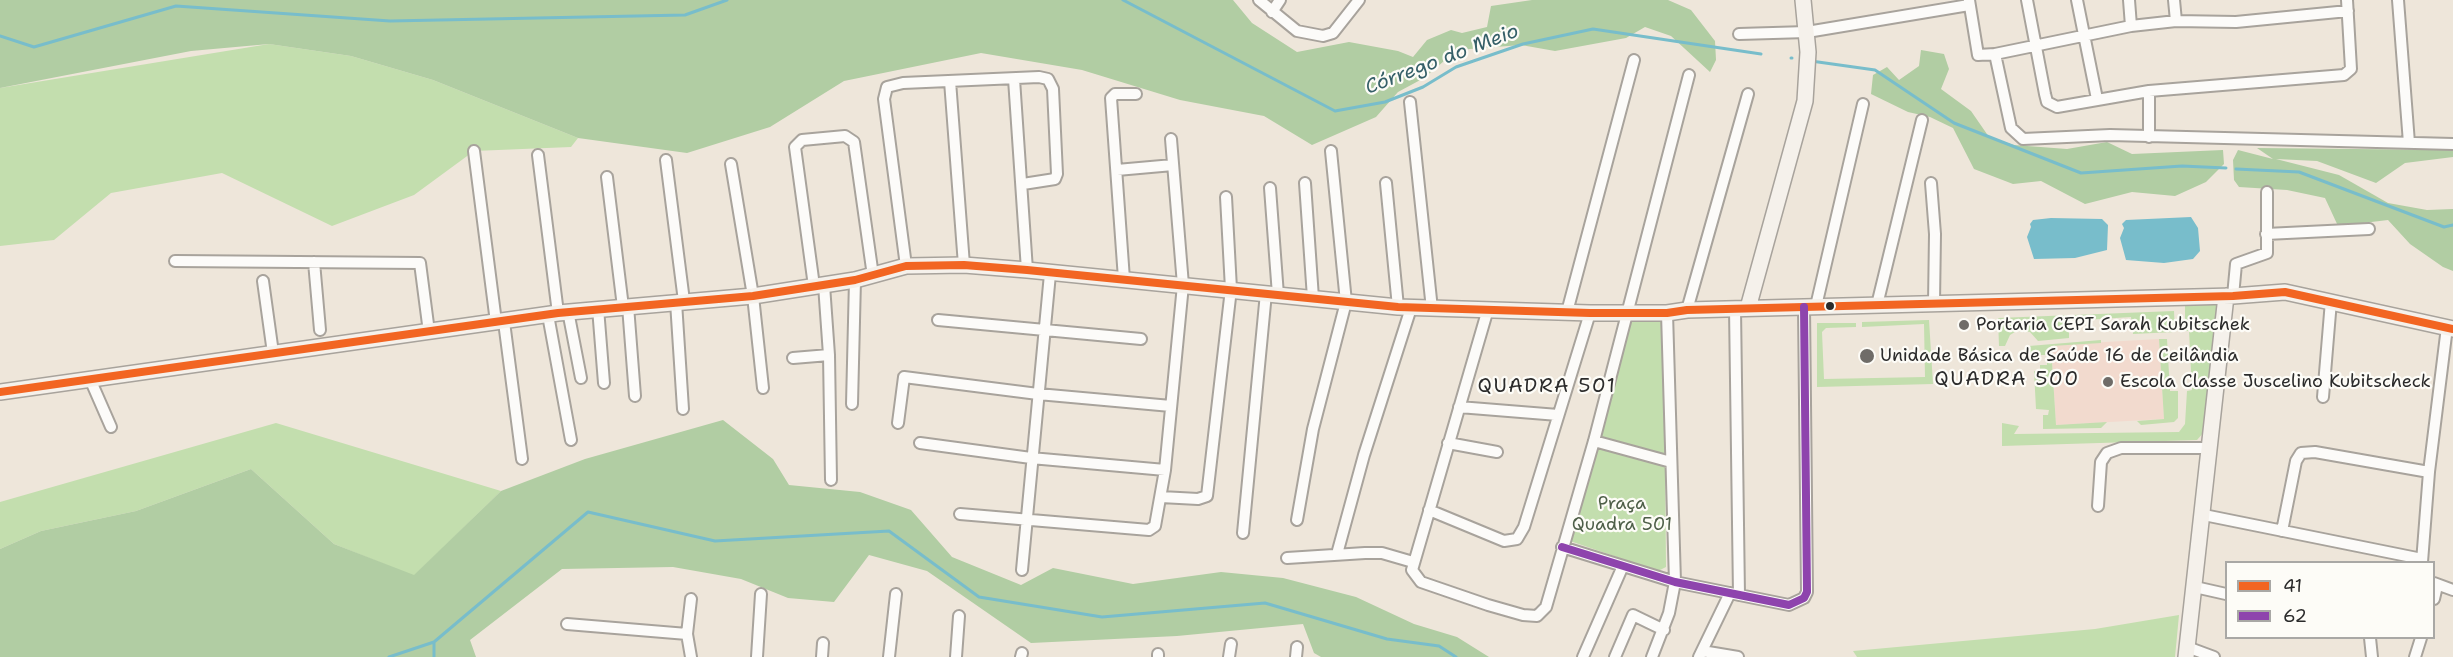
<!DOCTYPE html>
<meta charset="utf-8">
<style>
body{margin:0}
#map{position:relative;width:2453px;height:657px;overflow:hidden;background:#eee6da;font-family:"Shantell Sans",sans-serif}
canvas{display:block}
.legend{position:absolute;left:2225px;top:561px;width:210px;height:78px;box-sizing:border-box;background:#fdfcf7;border:2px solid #a9a8a5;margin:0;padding:8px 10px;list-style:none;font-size:18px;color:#2b2b2b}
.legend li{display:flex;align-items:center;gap:12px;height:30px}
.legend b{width:30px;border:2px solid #a9a8a5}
</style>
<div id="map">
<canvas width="2453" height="657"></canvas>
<ul class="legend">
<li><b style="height:8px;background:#f26522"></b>41</li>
<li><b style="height:8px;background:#8e44ad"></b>62</li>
</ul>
</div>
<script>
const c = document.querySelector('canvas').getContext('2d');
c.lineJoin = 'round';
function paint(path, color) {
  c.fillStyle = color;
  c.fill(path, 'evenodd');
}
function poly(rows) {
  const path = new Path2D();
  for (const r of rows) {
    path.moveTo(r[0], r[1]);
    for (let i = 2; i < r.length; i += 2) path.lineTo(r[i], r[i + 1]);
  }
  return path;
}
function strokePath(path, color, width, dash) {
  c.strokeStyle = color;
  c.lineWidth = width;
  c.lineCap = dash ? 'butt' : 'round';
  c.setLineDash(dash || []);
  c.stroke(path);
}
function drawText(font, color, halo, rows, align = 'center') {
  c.font = font + ' "Shantell Sans",sans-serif';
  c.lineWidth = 4.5;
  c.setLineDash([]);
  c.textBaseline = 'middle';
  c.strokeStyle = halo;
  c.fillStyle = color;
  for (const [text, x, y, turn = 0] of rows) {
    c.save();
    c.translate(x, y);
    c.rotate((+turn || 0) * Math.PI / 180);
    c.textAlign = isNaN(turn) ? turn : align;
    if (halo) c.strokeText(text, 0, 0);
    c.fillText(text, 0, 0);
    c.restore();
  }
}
paint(poly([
 [2159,339,2164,419,2056,425,2051,345]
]), '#f2dace');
paint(poly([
 [269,44,351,56,433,80,578,138,571,147,474,151,414,195,332,226,222,173,111,193,54,240,0,246,0,88],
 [2185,301,2217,301,2218,313,2204,432,2197,440,2002,446,2002,423,2019,426,2014,434,2179,432,2185,424,2187,391,2192,390,2189,331,2185,331],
 [2174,311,2175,332,2133,334,2131,317,2069,321,2069,338,2038,341,2030,332,2018,330,2010,335,2005,346,1999,346,1998,318],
 [1630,316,1662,316,1664,323,1666,567,1658,571,1570,541,1627,338],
 [1929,320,1933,384,1817,387,1817,323,1856,323,1856,327,1826,328,1822,332,1824,379,1925,377,1924,324,1862,327,1862,322],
 [2159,339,2167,339,2170,391,2178,391,2178,418,2174,422,2141,425,2137,421,2164,419],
 [2101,340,2101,343,2051,346,2056,425,2107,422,2101,428,2043,429,2043,415,2048,415,2049,410,2036,409,2034,371,2040,374,2040,365,2047,365,2047,355,2029,355,2029,346],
 [276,423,501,491,414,576,334,544,251,469,136,511,41,531,0,549,0,502],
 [2179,615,2175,657,1857,657,1853,651,2095,629]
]), '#c3deae');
paint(poly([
 [0,0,1233,0,1252,23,1297,52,1349,42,1398,51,1413,57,1427,40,1451,30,1462,33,1487,27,1491,6,1532,0,1668,0,1691,10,1715,41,1716,60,1710,72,1671,36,1645,27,1626,38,1555,51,1521,45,1457,50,1424,78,1398,92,1376,117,1312,145,1264,116,1180,100,1082,70,981,53,844,81,770,127,687,153,578,138,433,80,351,56,269,44,191,51,0,88],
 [1921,50,1944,54,1949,69,1941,89,1971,111,1989,137,2014,145,2067,149,2107,142,2132,154,2223,150,2224,164,2206,182,2175,196,2132,192,2085,204,2041,181,2013,184,1974,169,1953,128,1930,117,1908,112,1871,94,1873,75,1887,67,1899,80,1919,66],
 [2257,148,2453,150,2453,157,2405,163,2376,183,2317,161,2276,159,2339,175,2388,203,2427,210,2453,209,2453,271,2443,267,2410,244,2388,220,2338,226,2325,198,2287,190,2239,187,2234,180,2233,160,2238,150,2273,159],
 [723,420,773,459,789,485,860,492,911,510,952,557,1021,585,1053,568,1133,584,1221,572,1283,578,1356,597,1414,624,1457,637,1489,657,1321,657,1314,653,1303,624,1177,636,1031,643,927,571,869,555,834,602,788,598,741,579,673,567,562,569,470,640,476,657,0,657,0,549,41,531,136,511,251,469,334,544,414,575,501,491,585,459]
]), '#b1cda3');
paint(poly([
 [2191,217,2198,228,2200,251,2193,259,2164,263,2126,260,2120,238,2124,228,2122,224,2126,220],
 [2051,218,2102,219,2108,225,2107,250,2075,258,2034,259,2027,237,2031,227,2030,224,2033,220]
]), '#78bdcb');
strokePath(poly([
 [1123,0,1335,111,1385,102,1423,87,1456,67,1523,44,1593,29,1761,54],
 [0,36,34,47,176,6,390,21,685,15,727,0],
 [1791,58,1792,58],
 [1811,61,1875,70,1954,123,2081,173,2182,166,2226,168],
 [2236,169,2299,172,2444,227,2453,225],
 [389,657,434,642,588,512,715,541,889,531,979,597,1102,617,1265,603,1387,639,1439,646,1456,657],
 [434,657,434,642]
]), '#78bdcb', 3);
const street = poly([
 [1259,0,1297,31,1323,36,1333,33,1359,0],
 [1969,0,1978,55,1995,54,2131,26,2176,21,2236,22,2348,11],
 [2027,0,2045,94,2047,102,2057,107,2149,91,2344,75,2351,69,2347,0],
 [2077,0,2097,99],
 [2129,0,2131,26],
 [2174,0,2176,21],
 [2398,0,2409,143],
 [1272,12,1280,0],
 [1739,34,1807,32,1969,5],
 [1995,54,2011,128,2023,139,2110,135,2453,144],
 [1014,79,1027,270],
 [950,81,964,265],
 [2149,91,2149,137],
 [1410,102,1432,309],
 [474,151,496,322],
 [538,155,558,313],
 [666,160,684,301],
 [731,164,753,296,763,388],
 [1117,170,1173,165],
 [607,177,623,307],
 [1305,183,1313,298],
 [1386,183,1398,307],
 [1931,183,1935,234,1934,303],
 [1270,188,1278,295],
 [2266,234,2369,229],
 [175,261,420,263,429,332],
 [314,262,320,330],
 [906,266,884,99,887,87,903,83,1039,77,1048,79,1053,89,1057,174,1055,179,1023,184],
 [1124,279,1111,98,1115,94,1136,94],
 [263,281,273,353],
 [824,285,829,355,831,480],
 [814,286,795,147,802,140,845,136,854,142,873,276],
 [2233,296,2236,264,2267,253,2267,192],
 [676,302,683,409],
 [1877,305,1922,120],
 [628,306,635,396],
 [1816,306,1863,104],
 [598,308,604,383],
 [1488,309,1412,570,1421,582,1488,605,1523,615,1537,616,1546,607,1594,441,1689,75],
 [1735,309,1739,595],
 [1687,310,1748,94],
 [568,311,581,378],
 [1567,312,1634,60],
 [548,315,571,440],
 [938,320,1141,339],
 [504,322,522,459],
 [793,358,829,355],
 [90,379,111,427],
 [2323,397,2331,301],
 [852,404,855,280],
 [1459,407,1558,415],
 [898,423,904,377,1038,394,1171,406],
 [1594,441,1671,462],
 [920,443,1031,458,1165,470],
 [1448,443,1497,452],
 [1161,497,1198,499,1207,496,1231,289,1226,197],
 [2098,506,2101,462,2107,453,2121,448,2210,448],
 [1429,510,1504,541,1517,539,1524,527,1590,313],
 [960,514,1149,530,1155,526,1165,470,1183,285,1171,139],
 [2204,515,2422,559],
 [1297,520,1313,429,1346,302,1331,151],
 [2282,531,2296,461,2301,453,2315,452,2429,472],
 [1243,533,1266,293],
 [1562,547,1675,582,1789,605,1804,598,1807,592,1804,307],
 [1337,554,1364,455,1411,308],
 [1287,558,1365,553,1382,553,1413,562],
 [2422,562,2429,472,2447,327],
 [1022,570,1050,274],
 [2434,583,2453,590],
 [2195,587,2226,594],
 [2434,599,2437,586],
 [567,624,687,634],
 [2370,638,2372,657],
 [2187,647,2214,657],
 [1702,651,1738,657],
 [691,657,687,634,691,599],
 [757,657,761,594],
 [822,657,823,643],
 [889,657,896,594],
 [956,657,959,616],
 [1021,657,1022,653],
 [1158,657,1158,654],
 [1229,657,1231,644],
 [1296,657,1297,647],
 [1583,657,1622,568],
 [1615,657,1633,615,1664,630],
 [1652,657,1669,613,1675,582,1667,313],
 [1699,657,1730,593],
 [2415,657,2421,638]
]);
const secondary = poly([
 [1748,308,1805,101,1808,52,1803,0],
 [0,392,558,313,753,296,855,280,906,266,964,265,1027,270,1398,307,1590,313,1667,313,1687,310,2233,296,2285,292,2453,329],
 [2186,657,2226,296]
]);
strokePath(street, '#a8a39c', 14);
strokePath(secondary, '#a8a39c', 18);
strokePath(street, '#fcfbf9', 10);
strokePath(secondary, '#f5f1eb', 15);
strokePath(poly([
 [0,392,558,313,753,296,855,280,906,266,964,265,1027,270,1398,307,1590,313,1667,313,1687,310,2233,296,2285,292,2453,329]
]), '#f26522', 8);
strokePath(poly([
 [1562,547,1675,582,1789,605,1804,598,1807,592,1804,307]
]), '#8e44ad', 8);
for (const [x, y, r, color] of [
 [1830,306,5,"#2b2b2b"],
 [1964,325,6,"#6f6c68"],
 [1867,356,8,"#6f6c68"],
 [2108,382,6,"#6f6c68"]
]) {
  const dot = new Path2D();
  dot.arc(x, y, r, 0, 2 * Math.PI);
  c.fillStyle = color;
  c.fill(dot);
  strokePath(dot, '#fdfcf7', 2);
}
drawText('18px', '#2b2b2b', '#fdfcf7', [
 ["Portaria CEPI Sarah Kubitschek",1976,325],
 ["Unidade Básica de Saúde 16 de Ceilândia",1880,356],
 ["Escola Classe Juscelino Kubitscheck",2120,382]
], 'left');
drawText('18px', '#4e5f48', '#fdfcf7', [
 ["Praça",1622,504],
 ["Quadra 501",1622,525]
]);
drawText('italic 20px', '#355f68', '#fdfcf7', [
 ["Córrego do Meio",1442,60,-21]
]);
c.letterSpacing = '1.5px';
drawText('20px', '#2b2b2b', '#fdfcf7', [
 ["QUADRA 500",2007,380],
 ["QUADRA 501",1547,387]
]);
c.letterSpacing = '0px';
</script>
